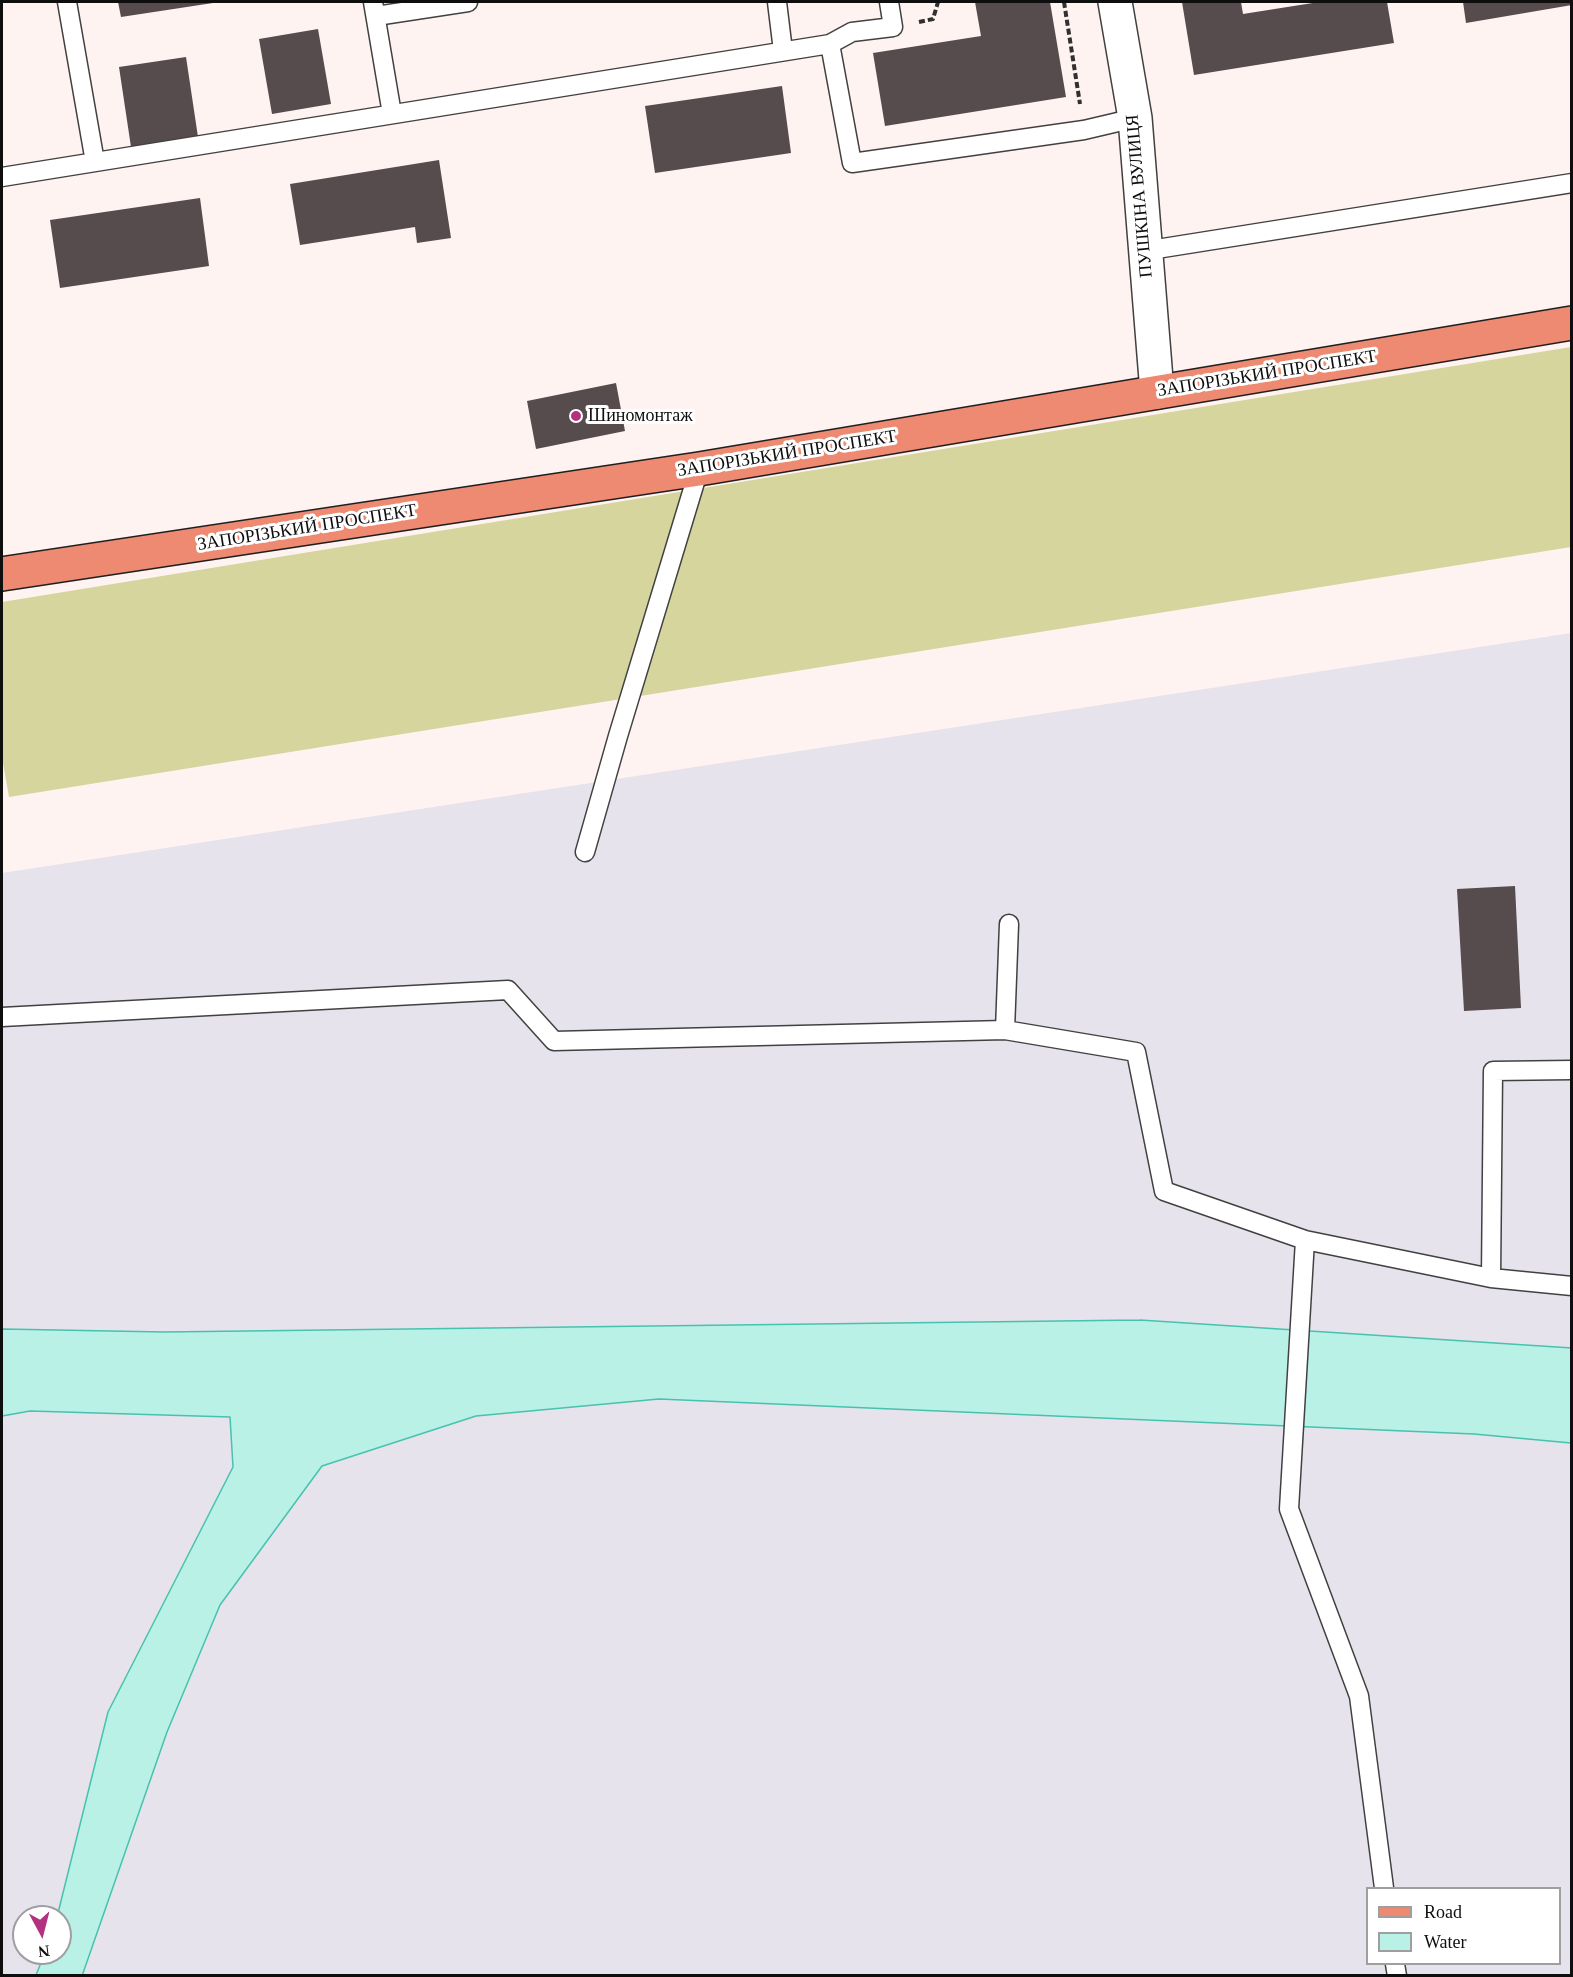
<!DOCTYPE html>
<meta charset="utf-8">
<style>
body{margin:0}
#map{position:relative;width:1573px;height:1977px;overflow:hidden;background:#fef3f0;font-family:Georgia,serif}
canvas{display:block}
.frame{position:absolute;inset:0;border:3px solid #0e0e0e;pointer-events:none}
.legend{position:absolute;left:1366px;top:1887px;width:195px;height:78px;box-sizing:border-box;background:#fff;border:2px solid #9f9f9f;margin:0;padding:8px 10px;list-style:none;font-size:18px;color:#0e0e0e}
.legend li{display:flex;align-items:center;gap:12px;height:30px}
.legend b{width:30px;border:2px solid #9f9f9f}
.north{position:absolute;left:12px;top:1905px;width:60px;height:60px;box-sizing:border-box;background:#fff;border:2px solid #9f9f9f;border-radius:50%;rotate:173deg;font-size:16px;font-weight:700;line-height:24px;text-align:center;color:#0e0e0e}
.north::after{content:'';display:block;margin:auto;width:21px;height:27px;background:#b3317f;clip-path:polygon(50% 0,100% 100%,50% 72%,0 100%)}
</style>
<div id="map">
<canvas width="1573" height="1977"></canvas>
<div class="frame"></div>
<ul class="legend">
<li><b style="height:8px;background:#ed8a71"></b>Road</li>
<li><b style="height:16px;background:#b9f1e7"></b>Water</li>
</ul>
<div class="north">N</div>
</div>
<script>
const c = document.querySelector('canvas').getContext('2d');
c.lineJoin = 'round';
function paint(path, color) {
  c.fillStyle = color;
  c.fill(path, 'evenodd');
}
function poly(rows) {
  const path = new Path2D();
  for (const r of rows) {
    path.moveTo(r[0], r[1]);
    for (let i = 2; i < r.length; i += 2) path.lineTo(r[i], r[i + 1]);
  }
  return path;
}
function strokePath(path, color, width, dash) {
  c.strokeStyle = color;
  c.lineWidth = width;
  c.lineCap = dash ? 'butt' : 'round';
  c.setLineDash(dash || []);
  c.stroke(path);
}
function drawText(font, color, halo, rows, align = 'center') {
  c.font = font + ' Georgia,serif';
  c.lineWidth = 6;
  c.setLineDash([]);
  c.textBaseline = 'middle';
  c.strokeStyle = halo;
  c.fillStyle = color;
  for (const [text, x, y, turn = 0] of rows) {
    c.save();
    c.translate(x, y);
    c.rotate((+turn || 0) * Math.PI / 180);
    c.textAlign = isNaN(turn) ? turn : align;
    if (halo) c.strokeText(text, 0, 0);
    c.fillText(text, 0, 0);
    c.restore();
  }
}
paint(poly([
 [1571,633,1571,1348,1140,1320,164,1332,2,1329,2,873],
 [659,1399,1474,1434,1571,1443,1571,1975,2,1976,2,1416,30,1411],
 [1368,1888,1560,1888,1560,1964,1368,1964],
 [24,1917,60,1917,60,1953,24,1953]
]), '#e6e3ec');
paint(poly([
 [1571,347,1571,547,9,797,2,757,2,602]
]), '#d5d59d');
const water = poly([
 [1140,1320,1572,1348,1571,1443,1474,1434,659,1399,476,1416,322,1466,220,1605,167,1732,82,1976,36,1975,45,1953,60,1953,60,1917,57,1917,108,1712,233,1467,230,1417,30,1411,2,1416,2,1329,164,1332,1140,1320]
]);
paint(water, '#b9f1e7');
strokePath(water, '#46c2af', 1.5);
paint(poly([
 [118,2,213,2,213,3,121,17],
 [975,2,1050,2,1066,97,885,126,873,53,981,36],
 [1182,2,1241,2,1243,14,1319,2,1387,2,1394,43,1194,75],
 [1463,2,1572,2,1572,5,1466,23],
 [318,29,331,104,272,114,259,39],
 [186,57,198,137,131,147,119,67],
 [782,86,791,153,655,173,645,106],
 [439,160,451,238,417,243,415,227,300,245,290,184],
 [200,198,209,266,60,288,50,220],
 [616,383,625,431,536,449,527,401],
 [1515,886,1521,1008,1464,1011,1457,889]
]), '#564b4d');
const lane = poly([
 [67,2,95,162],
 [373,2,392,114],
 [777,2,783,51],
 [889,2,893,27,852,32,830,44,852,163,1084,130,1135,118],
 [376,16,468,2],
 [2,177,830,44],
 [1144,251,1572,183],
 [585,852,618,736,699,469],
 [2,1017,508,990,554,1041,1005,1030,1009,924],
 [1005,1030,1136,1052,1164,1191,1305,1240,1491,1278],
 [1572,1070,1493,1071,1491,1278,1572,1286],
 [1305,1240,1289,1509,1359,1696,1384,1888],
 [1395,1964,1397,1976]
]);
const street = poly([
 [1115,2,1135,118,1157,392]
]);
const primary = poly([
 [2,574,699,469,1572,323]
]);
strokePath(lane, '#414141', 21);
strokePath(street, '#414141', 36);
strokePath(primary, '#1f1f1f', 36);
strokePath(poly([
 [1064,2,1080,104],
 [919,22,933,19,938,2]
]), '#303030', 4, [6, 3]);
strokePath(lane, '#fff', 18);
strokePath(street, '#fff', 33);
strokePath(primary, '#ed8a71', 33);
for (const [x, y, r, color] of [
 [576,416,6,"#b3317f"]
]) {
  const dot = new Path2D();
  dot.arc(x, y, r, 0, 2 * Math.PI);
  c.fillStyle = color;
  c.fill(dot);
  strokePath(dot, '#fff', 2);
}
drawText('18px', '#0e0e0e', '#fff', [
 ["ПУШКІНА ВУЛИЦЯ",1140,196,-95],
 ["ЗАПОРІЗЬКИЙ ПРОСПЕКТ",1267,374,-9],
 ["ЗАПОРІЗЬКИЙ ПРОСПЕКТ",787,454,-9],
 ["ЗАПОРІЗЬКИЙ ПРОСПЕКТ",307,528,-9]
]);
drawText('18px', '#0e0e0e', '#fff', [
 ["Шиномонтаж",588,416]
], 'left');
</script>
